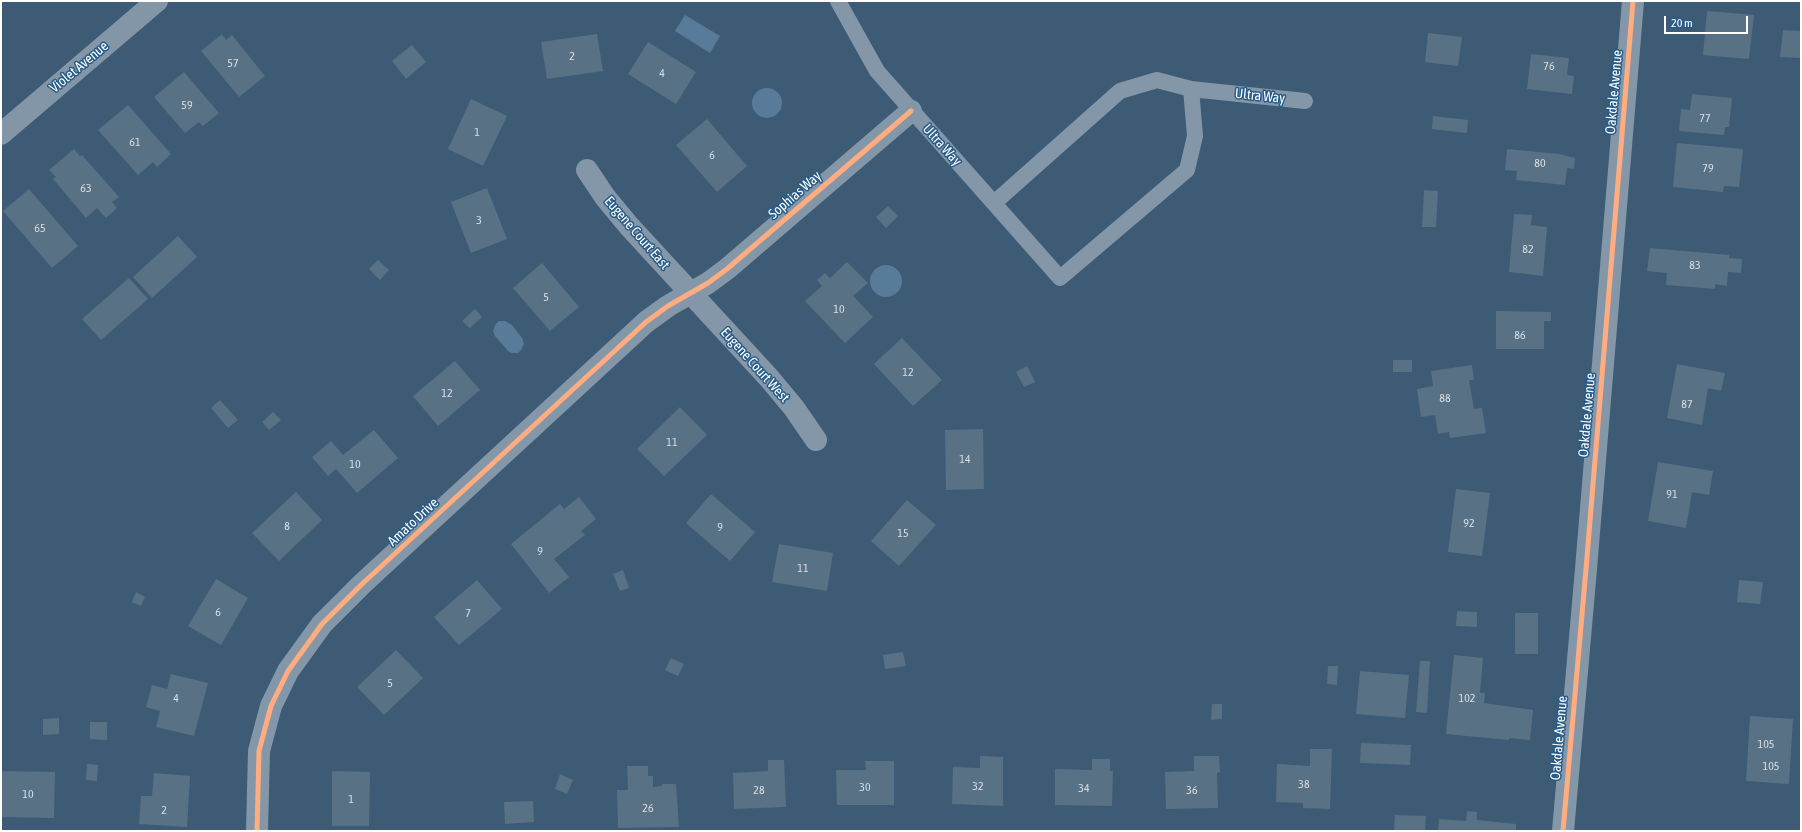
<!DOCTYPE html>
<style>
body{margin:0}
#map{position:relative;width:1802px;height:832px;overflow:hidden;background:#3d5b74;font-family:"Asap Condensed",sans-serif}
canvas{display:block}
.frame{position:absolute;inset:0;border:2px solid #fff;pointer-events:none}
.scale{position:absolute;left:1664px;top:16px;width:84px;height:18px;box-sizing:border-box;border:2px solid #fff;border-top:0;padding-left:5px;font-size:12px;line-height:14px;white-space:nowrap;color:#fff;-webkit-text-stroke:3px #275c8a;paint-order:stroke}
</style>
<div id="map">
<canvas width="1802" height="832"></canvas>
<div class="frame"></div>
<div class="scale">20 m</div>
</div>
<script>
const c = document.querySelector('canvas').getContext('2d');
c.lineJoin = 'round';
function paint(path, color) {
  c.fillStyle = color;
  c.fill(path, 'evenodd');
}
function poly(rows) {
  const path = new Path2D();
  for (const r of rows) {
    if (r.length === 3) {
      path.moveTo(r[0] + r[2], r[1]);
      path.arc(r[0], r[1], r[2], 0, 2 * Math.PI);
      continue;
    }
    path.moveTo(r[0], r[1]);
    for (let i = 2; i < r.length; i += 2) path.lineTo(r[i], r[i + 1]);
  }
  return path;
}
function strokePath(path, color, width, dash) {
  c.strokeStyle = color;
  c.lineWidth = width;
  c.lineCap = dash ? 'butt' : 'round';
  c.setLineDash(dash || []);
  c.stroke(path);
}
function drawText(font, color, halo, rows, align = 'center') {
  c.font = font + ' "Asap Condensed",sans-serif';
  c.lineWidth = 3;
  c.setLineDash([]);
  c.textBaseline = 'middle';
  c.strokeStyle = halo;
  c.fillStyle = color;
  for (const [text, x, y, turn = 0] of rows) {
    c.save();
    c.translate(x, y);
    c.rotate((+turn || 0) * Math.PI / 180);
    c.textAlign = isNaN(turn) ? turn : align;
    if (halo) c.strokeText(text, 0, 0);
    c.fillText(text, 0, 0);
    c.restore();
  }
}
paint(poly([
 [685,15,720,36,710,53,675,31],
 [767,103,15],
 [886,281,16],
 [499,321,505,321,512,325,522,338,524,344,521,350,518,353,512,353,508,351,495,336,493,331,495,325]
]), '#587b9a');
paint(poly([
 [1707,11,1754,15,1749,59,1703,55],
 [1783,30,1801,31,1801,58,1780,57],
 [1428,33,1462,37,1458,66,1425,62],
 [222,34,226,40,232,35,265,76,239,97,201,51],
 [597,34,603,71,547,79,541,42],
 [648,42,696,72,676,104,628,74],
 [412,45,426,62,406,79,392,61],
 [1531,54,1569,58,1567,75,1574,76,1572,94,1527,89],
 [184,72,219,113,203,126,199,122,185,133,154,97],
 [1692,94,1732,98,1729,127,1725,127,1724,135,1679,131,1681,109,1690,110],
 [471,99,507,116,483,166,448,149],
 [128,105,171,154,157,167,153,162,138,175,98,130],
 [1433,116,1468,120,1467,133,1432,129],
 [707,119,747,166,717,192,676,145],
 [1677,143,1743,149,1739,187,1724,186,1723,192,1673,187],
 [74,149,80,156,82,155,119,197,112,202,117,208,106,218,97,208,86,218,53,179,56,177,49,170],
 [1507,149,1559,154,1575,158,1574,169,1567,168,1565,185,1516,180,1517,171,1505,170],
 [487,188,507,239,471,253,451,202],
 [29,189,78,246,52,268,3,211],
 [1424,190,1438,191,1436,227,1422,227],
 [888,206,898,216,886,228,876,217],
 [1514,214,1532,215,1531,225,1547,227,1543,276,1509,272],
 [178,236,197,257,152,298,133,277],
 [1650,248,1729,255,1729,258,1742,259,1741,273,1728,272,1727,286,1715,284,1715,289,1666,285,1667,273,1647,271],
 [378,260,389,270,380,280,369,269],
 [847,262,868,283,853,296,873,317,845,343,805,301,822,286,817,280,825,273,830,278],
 [542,263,579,307,550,331,513,288],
 [129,278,148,299,101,340,82,319],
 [475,309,482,317,470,328,462,321],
 [1496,311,1551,312,1551,321,1544,321,1544,349,1496,349],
 [902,338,942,380,913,406,874,364],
 [1393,360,1412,360,1412,372,1393,372],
 [455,361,480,390,438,426,413,396],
 [1677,364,1725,373,1721,391,1708,388,1702,425,1667,418],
 [1472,365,1474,380,1469,380,1474,409,1482,408,1486,433,1450,438,1449,432,1438,434,1435,415,1421,417,1417,389,1433,386,1431,371],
 [1027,366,1035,382,1024,387,1016,372],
 [220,400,238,420,228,428,211,408],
 [680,407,707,435,664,476,637,449],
 [273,412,281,420,269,430,262,422],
 [983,429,984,489,946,490,945,430],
 [374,430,398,458,357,493,336,469,328,476,312,457,331,441,343,455],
 [1658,462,1713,471,1709,495,1692,492,1686,528,1648,521],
 [1456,489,1490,493,1482,556,1448,552],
 [296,492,322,520,279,561,252,533],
 [711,494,755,532,730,561,686,523],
 [579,497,596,519,581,531,585,535,554,559,569,577,549,593,511,544,560,504,564,509],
 [907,500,936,525,899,566,871,541],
 [779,544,833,553,827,591,772,582],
 [623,570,629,588,620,591,613,574],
 [216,579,248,598,221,645,188,626],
 [477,580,502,609,459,645,434,617],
 [1739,580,1763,582,1760,604,1737,602],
 [136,592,145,597,141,606,132,602],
 [1457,611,1477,612,1477,627,1456,626],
 [1515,613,1538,613,1538,654,1515,654],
 [396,650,423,678,384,715,357,687],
 [903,652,906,666,885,669,883,655],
 [1454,655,1483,658,1480,693,1485,693,1484,703,1533,710,1530,740,1509,738,1509,740,1446,734],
 [671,658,684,664,678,676,665,670],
 [1420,661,1430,661,1427,713,1416,712],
 [1328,666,1338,666,1337,685,1327,684],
 [1360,671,1409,675,1405,718,1356,714],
 [171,674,208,683,194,736,156,727,160,711,146,707,152,685,167,689],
 [1212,704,1222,704,1222,719,1211,720],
 [1750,716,1793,719,1789,784,1746,781],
 [59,718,59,734,43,735,43,719],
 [90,722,107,722,107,740,90,739],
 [1361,743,1411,745,1410,765,1360,763],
 [1310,749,1332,749,1330,809,1303,808,1303,803,1276,802,1277,764,1310,766],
 [980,756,1003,757,1003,806,952,804,953,767,980,768],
 [1194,756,1219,756,1220,772,1217,773,1218,808,1166,809,1165,772,1194,771],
 [1092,759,1110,759,1110,771,1113,771,1112,806,1055,805,1055,769,1092,770],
 [768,760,784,760,786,807,734,809,733,773,768,771],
 [865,761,894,761,894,805,837,805,836,770,866,770],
 [87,764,98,765,97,781,86,780],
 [627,766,648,766,648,776,653,776,653,787,662,786,662,784,676,784,679,827,618,828,617,790,628,790],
 [1,771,55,772,54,818,1,817],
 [332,771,370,772,369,826,332,826],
 [154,773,190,776,187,827,139,824,141,796,152,796],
 [560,774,573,780,567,794,555,789],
 [533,801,534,822,505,824,504,802],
 [1467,811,1477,812,1477,820,1516,824,1516,831,1438,831,1439,819,1466,821],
 [1395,815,1426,816,1425,831,1394,831]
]), '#597184');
strokePath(poly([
 [838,1,877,71,1060,278,1187,170,1195,136,1191,89,1157,80,1120,91,994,203],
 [1191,89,1305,101]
]), '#8497a8', 16);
strokePath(poly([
 [587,170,605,197,629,226,769,378,794,408,816,440],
 [257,831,259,751,271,706,288,671,322,624,362,584,646,322,668,306,708,283,727,269,911,111],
 [1563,831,1586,569,1633,1]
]), '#8497a8', 22);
strokePath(poly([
 [1,134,157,1]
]), '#8396a7', 22);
strokePath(poly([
 [257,831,259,751,271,706,288,671,322,624,362,584,646,322,668,306,708,283,727,269,911,111],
 [1563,831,1586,569,1633,1]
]), '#ffac80', 5);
drawText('12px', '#d6dce0', null, [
 ["2",572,56],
 ["57",233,63],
 ["76",1549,66],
 ["4",662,73],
 ["59",187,105],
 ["77",1705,118],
 ["1",477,132],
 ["61",135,142],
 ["6",712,155],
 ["80",1540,163],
 ["79",1708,168],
 ["63",86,188],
 ["3",479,220],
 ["65",40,228],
 ["82",1528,249],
 ["83",1695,265],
 ["5",546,297],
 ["10",839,309],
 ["86",1520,335],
 ["12",908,372],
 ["12",447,393],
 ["88",1445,398],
 ["87",1687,404],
 ["11",672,442],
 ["14",965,459],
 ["10",355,464],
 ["91",1672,494],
 ["92",1469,523],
 ["8",287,526],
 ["9",720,527],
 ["15",903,533],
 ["9",540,551],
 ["11",803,568],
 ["6",218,612],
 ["7",468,613],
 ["5",390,683],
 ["4",176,698],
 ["102",1467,698],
 ["105",1766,744],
 ["105",1771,766],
 ["38",1304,784],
 ["32",978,786],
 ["30",865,787],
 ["34",1084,788],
 ["28",759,790],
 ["36",1192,790],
 ["10",28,794],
 ["1",351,799],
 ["26",648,808],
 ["2",164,810]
]);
drawText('14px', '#fff', '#275c8a', [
 ["Violet Avenue",79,67,-40],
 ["Oakdale Avenue",1614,92,-85],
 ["Ultra Way",1260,96,6],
 ["Ultra Way",942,145,48],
 ["Sophias Way",795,195,-41],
 ["Eugene Court East",637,233,49],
 ["Eugene Court West",755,365,48],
 ["Oakdale Avenue",1587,415,-85],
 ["Amato Drive",413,522,-43],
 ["Oakdale Avenue",1559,738,-85]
]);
</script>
